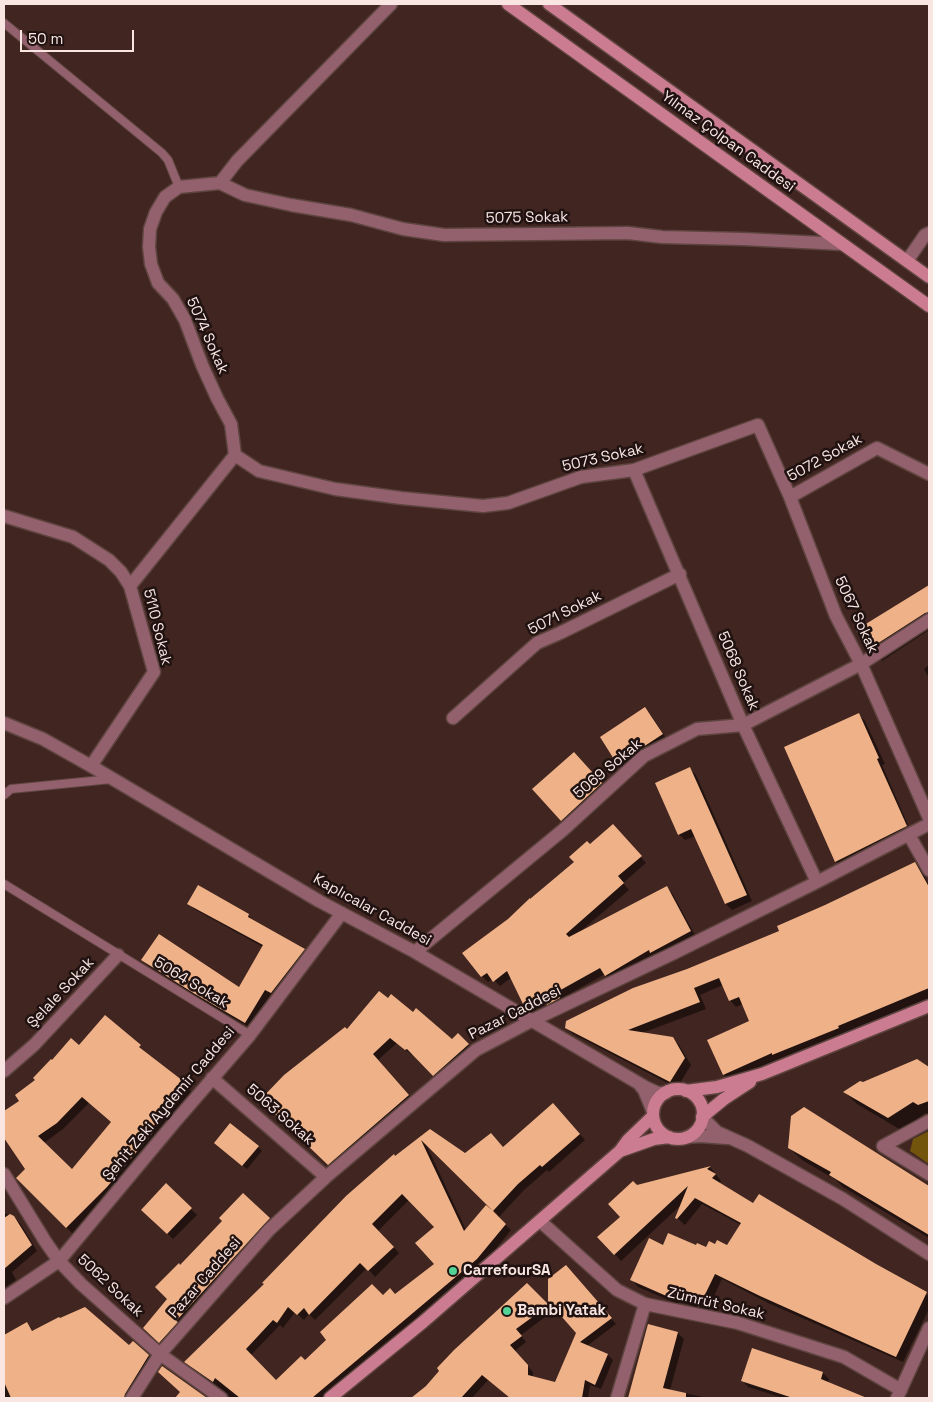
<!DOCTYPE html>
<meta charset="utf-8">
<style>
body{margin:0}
#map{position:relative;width:933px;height:1402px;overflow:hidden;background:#412520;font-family:"Space Grotesk",sans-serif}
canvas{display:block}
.frame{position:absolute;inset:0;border:5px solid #f9e6e2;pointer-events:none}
.scale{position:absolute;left:20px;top:30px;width:114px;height:22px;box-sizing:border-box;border:2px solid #f9e6e2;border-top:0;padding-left:6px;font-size:15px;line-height:18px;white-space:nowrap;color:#f9e6e2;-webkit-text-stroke:4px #1f1210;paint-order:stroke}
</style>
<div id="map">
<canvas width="933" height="1402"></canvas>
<div class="frame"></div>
<div class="scale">50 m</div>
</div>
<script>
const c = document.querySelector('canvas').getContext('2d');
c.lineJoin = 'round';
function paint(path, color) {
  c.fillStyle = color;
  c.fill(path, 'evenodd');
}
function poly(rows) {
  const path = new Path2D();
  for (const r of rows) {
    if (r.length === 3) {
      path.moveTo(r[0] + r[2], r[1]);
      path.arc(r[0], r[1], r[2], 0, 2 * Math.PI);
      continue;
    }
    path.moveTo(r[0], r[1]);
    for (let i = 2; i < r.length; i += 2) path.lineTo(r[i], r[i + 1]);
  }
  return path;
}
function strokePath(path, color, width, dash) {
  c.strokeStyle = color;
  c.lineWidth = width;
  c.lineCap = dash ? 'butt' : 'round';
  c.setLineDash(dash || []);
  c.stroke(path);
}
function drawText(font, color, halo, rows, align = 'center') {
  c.font = font + ' "Space Grotesk",sans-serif';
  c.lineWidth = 5;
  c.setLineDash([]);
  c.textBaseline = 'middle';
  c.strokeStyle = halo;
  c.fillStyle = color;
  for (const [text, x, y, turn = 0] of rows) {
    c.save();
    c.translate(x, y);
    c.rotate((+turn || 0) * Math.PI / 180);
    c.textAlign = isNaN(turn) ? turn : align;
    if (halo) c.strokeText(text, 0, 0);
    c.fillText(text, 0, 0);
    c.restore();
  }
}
paint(poly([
 [929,1131,929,1164,910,1151,913,1139]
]), '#73540d');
paint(poly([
 [929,586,929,630,882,661,870,649,858,630],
 [929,665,929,678,924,669],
 [645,709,651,715,668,741,624,769,618,763],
 [859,715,865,721,885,764,882,765,908,825,903,828,907,835,842,868,836,862,786,748],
 [580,759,607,790,568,826,562,820],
 [690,769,696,775,752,901,732,910,726,904,696,836,685,840,679,834],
 [619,832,646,863,623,883,629,890,582,930,666,887,672,893,696,937,612,981,605,974,562,998,565,1004,553,1010,546,1001,530,1009,524,1003,511,978,500,986,493,979,488,982,482,976,509,919,576,862,591,846],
 [915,863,921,870,929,885,929,998,844,1033,844,1035,780,1061,779,1059,731,1081,724,1075,709,1041,750,1022,743,1004,736,1007,730,1000,723,985,700,995,706,1009,642,1033,672,1038,679,1045,691,1065,677,1088,573,1034,566,1028,687,970,781,931,826,906],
 [189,903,248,915,254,921,304,950,309,956,278,998,271,995,251,1028,202,1000,149,966,143,960,240,988,263,947,194,909],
 [105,1017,192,1092,113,1194,73,1234,18,1179,27,1169,4,1136,4,1113,21,1101,79,1046],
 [89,1103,112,1123,72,1171,44,1143,63,1129],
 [347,1030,452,1040,458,1035,474,1051,440,1081,413,1054,412,1055,397,1043,378,1060,414,1101,335,1170,262,1100],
 [917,1061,929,1069,929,1115,926,1113,901,1130,857,1104,845,1092],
 [804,1109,929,1187,929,1238,843,1187,836,1180,802,1160,789,1148],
 [559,1111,585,1140,549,1172,547,1170,524,1190,498,1218,511,1230,483,1265,325,1398,230,1398,228,1394,192,1368,395,1157,430,1130,465,1155,504,1149],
 [425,1142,498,1215,496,1217,466,1230],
 [409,1200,436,1227,435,1264,396,1296,383,1296,305,1362,276,1381,251,1355,280,1325,283,1328,295,1312,304,1320,309,1314,315,1320,367,1268,375,1277,399,1253,378,1231],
 [219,1146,258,1147,262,1151,247,1169],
 [710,1167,721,1181,719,1184,754,1204,875,1265,929,1296,929,1309,903,1362,768,1303,722,1279,706,1313,680,1300,678,1304,638,1287,632,1280,664,1247,696,1246,706,1249,716,1245,727,1247,741,1225,702,1204,685,1225,676,1217,681,1205,621,1261,599,1237,621,1217,637,1186],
 [166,1185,197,1215,173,1239,143,1210],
 [243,1195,274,1225,166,1347,150,1334,168,1299,180,1267,224,1221],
 [4,1213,14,1217,20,1223,37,1251,12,1272,16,1280,4,1288],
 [572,1272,616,1324,587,1346,608,1355,613,1360,601,1389,590,1385,588,1398,530,1398,531,1397,528,1398,511,1398,488,1380,472,1398,413,1398,427,1387,527,1285,553,1311,521,1335,526,1342,515,1351,533,1372,533,1377,556,1384,577,1333],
 [27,1323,34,1332,129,1347,133,1342,154,1362,131,1398,4,1398,4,1336],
 [649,1325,678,1333,684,1339,670,1390,708,1398,629,1398],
 [823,1373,829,1379,828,1383,864,1398,783,1398,748,1387,742,1380]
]), '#0007');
paint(poly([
 [929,585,929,612,925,613,869,649,856,630],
 [645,707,663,734,617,764,600,737],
 [859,713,879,758,877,759,907,826,835,862,784,747],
 [574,752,602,783,561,821,532,789],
 [690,767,747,895,725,904,691,829,678,835,655,783],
 [613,824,642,856,618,876,624,883,566,934,569,937,667,886,691,931,650,953,649,950,605,976,600,968,557,992,560,998,547,1005,542,995,523,1004,507,971,493,982,487,973,481,977,462,953,508,919,530,898,530,899,574,862,569,857,587,841,590,844],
 [915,862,929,887,929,988,838,1026,839,1028,772,1055,772,1053,723,1075,707,1040,749,1021,739,997,729,1001,719,978,694,988,700,1002,628,1030,673,1037,685,1058,670,1082,565,1028,566,1021,633,988,687,969,779,931,777,926,825,905],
 [198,885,249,914,248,917,305,949,271,993,265,990,245,1023,195,994,141,960,159,934,239,987,263,945,187,904],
 [379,991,388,998,391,994,413,1012,416,1008,452,1039,458,1033,469,1044,433,1076,407,1049,405,1050,390,1038,373,1054,409,1095,328,1165,260,1100,284,1075,345,1027,347,1029],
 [105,1015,141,1045,139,1047,187,1084,153,1127,156,1129,107,1187,66,1228,16,1178,25,1169,4,1138,4,1111,19,1101,15,1095,35,1080,33,1078,51,1059,52,1060,71,1038,79,1045],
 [82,1097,111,1122,72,1169,38,1136,57,1123],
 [917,1059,929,1067,929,1101,918,1105,913,1102,888,1118,843,1092,860,1081,863,1082],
 [553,1103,580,1134,542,1167,540,1165,518,1184,493,1211,506,1224,477,1259,312,1398,240,1398,215,1378,213,1382,184,1362,264,1284,262,1283,346,1196,394,1154,395,1156,430,1129,465,1153,491,1133,503,1147],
 [421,1140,493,1211,486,1205,464,1231],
 [402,1194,434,1227,415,1243,434,1264,395,1294,390,1288,383,1295,372,1284,320,1332,326,1340,305,1360,301,1356,276,1380,246,1349,273,1320,277,1323,288,1307,297,1315,304,1308,309,1315,360,1263,368,1271,394,1247,372,1224],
 [804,1107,929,1186,929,1235,829,1175,831,1172,788,1148,791,1116],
 [230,1123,259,1146,242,1166,214,1143],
 [711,1166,707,1169,716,1174,712,1178,753,1203,759,1194,876,1264,927,1292,896,1357,760,1296,715,1274,699,1307,673,1294,671,1298,630,1280,649,1238,663,1245,668,1233,696,1245,697,1243,706,1247,709,1241,715,1244,717,1240,727,1245,741,1223,695,1198,677,1219,675,1218,688,1186,614,1255,597,1237,620,1217,608,1204,633,1181,637,1185],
 [166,1183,192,1208,167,1234,141,1210],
 [243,1193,270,1218,176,1321,178,1322,159,1343,143,1328,167,1299,155,1287,179,1263,180,1265,222,1221,219,1218],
 [10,1214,14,1216,32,1245,4,1269,4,1218],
 [566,1265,612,1318,580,1342,608,1354,595,1385,585,1380,582,1398,510,1398,482,1375,461,1398,411,1398,426,1386,439,1371,437,1368,454,1350,527,1283,549,1305,516,1329,522,1336,510,1345,528,1365,528,1375,555,1382,576,1333,548,1301,548,1279],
 [85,1307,129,1345,133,1341,149,1355,125,1394,124,1398,11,1398,4,1382,4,1335,27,1322,32,1331,59,1317,60,1318],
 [648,1324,678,1332,663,1388,686,1393,686,1398,628,1398],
 [752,1348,823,1372,821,1379,867,1398,793,1398,741,1381],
 [162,1366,207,1398,175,1398,180,1392,158,1372]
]), '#efb288');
const lane = poly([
 [4,23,162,153,168,160,179,187],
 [4,795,11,789,112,779],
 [4,884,250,1035]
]);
const street = poly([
 [391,4,237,161,220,183,179,187,165,197,156,212,150,229,149,247,151,264,158,283,173,299,185,320,202,365,217,398,231,424,235,455,259,471,335,489,401,498,483,506,508,503,581,477,634,470,758,425,790,497,836,616,861,664,929,818],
 [220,183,245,195,291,205,351,215,403,229,444,235,628,233,662,237,743,239,842,244],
 [907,261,925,235,929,233],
 [634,470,743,725,817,882],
 [790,497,877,448,929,474],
 [4,516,73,537,109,560,121,572,130,586,154,672,91,766],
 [130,586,235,455],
 [453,718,537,643,560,633,680,574],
 [4,723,43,739,91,766,319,901,415,952,645,1087,658,1093,666,1093],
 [909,835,929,870],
 [415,952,563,830,644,756,697,729,743,725,861,664,929,620],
 [4,1071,34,1045,118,955],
 [212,1078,326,1177],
 [639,1084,644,1090,653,1112],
 [702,1117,717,1132,748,1146,843,1199,929,1254],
 [687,1137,700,1136,727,1138],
 [883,1146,929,1174],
 [883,1146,929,1121],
 [4,1174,45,1241,59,1261,81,1284,160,1354,221,1398],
 [540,1221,617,1290,645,1304,738,1323,844,1357,901,1390],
 [4,1298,59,1261,174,1123,250,1035,342,913],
 [132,1398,160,1354,269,1230,326,1177,476,1050,533,1020,674,953,817,882,929,824],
 [617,1398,645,1304],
 [897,1398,929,1328]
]);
const secondary = poly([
 [508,4,929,306],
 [549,4,929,277],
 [678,1114,25],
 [686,1091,717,1087,762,1074,929,1006],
 [653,1116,628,1140,620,1151,654,1139,669,1137],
 [702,1117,724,1099,750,1082],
 [330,1398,423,1322,620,1151]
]);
strokePath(lane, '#5e443f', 10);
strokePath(street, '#5e443f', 15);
strokePath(secondary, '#5e443f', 15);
strokePath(lane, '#93606d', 8);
strokePath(street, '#93606d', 12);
strokePath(secondary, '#cc7c90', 12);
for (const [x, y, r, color] of [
 [453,1271,5,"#53d396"],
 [507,1311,5,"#53d396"]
]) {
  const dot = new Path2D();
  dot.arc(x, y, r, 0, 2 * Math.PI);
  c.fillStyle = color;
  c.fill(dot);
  strokePath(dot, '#1f1210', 2);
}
drawText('15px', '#f9e6e2', '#1f1210', [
 ["Yılmaz Çolpan Caddesi",728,142,36],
 ["5075 Sokak",527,218,-1],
 ["5074 Sokak",207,336,66],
 ["5073 Sokak",603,458,-13],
 ["5072 Sokak",825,458,-29],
 ["5071 Sokak",565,613,-27],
 ["5067 Sokak",856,615,65],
 ["5110 Sokak",157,627,76],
 ["5068 Sokak",738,671,67],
 ["5069 Sokak",608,769,-40],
 ["Kaplıcalar Caddesi",372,910,29],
 ["5064 Sokak",191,983,31],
 ["Şelale Sokak",61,993,-47],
 ["Pazar Caddesi",515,1013,-27],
 ["Şehit Zeki Aydemir Caddesi",169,1104,-50],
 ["5063 Sokak",280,1115,41],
 ["Pazar Caddesi",205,1278,-49],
 ["5062 Sokak",110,1286,43],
 ["Zümrüt Sokak",716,1304,13]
]);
drawText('bold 15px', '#f9e6e2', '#1f1210', [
 ["CarrefourSA",463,1271],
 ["Bambi Yatak",517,1311]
], 'left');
</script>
